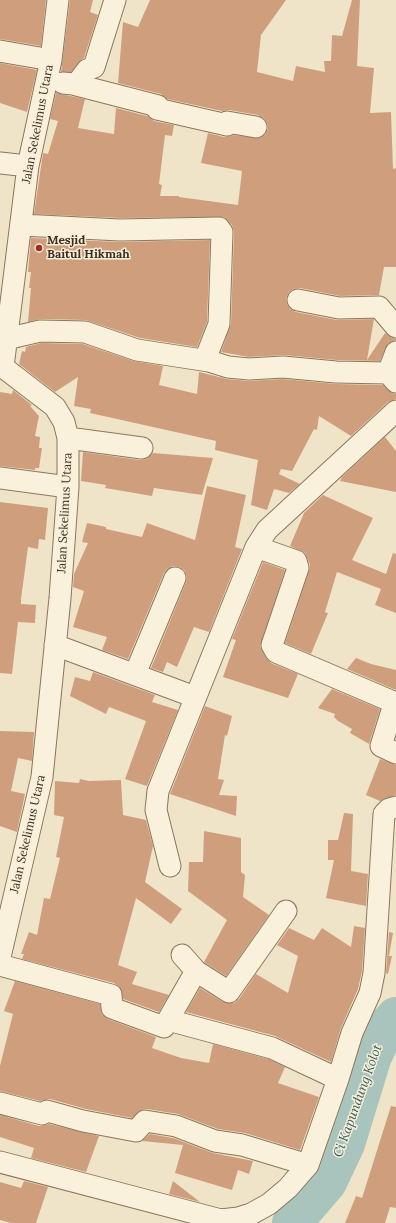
<!DOCTYPE html>
<style>
body{margin:0}
canvas{display:block;background:#f0e4c8}
</style>
<canvas width="396" height="1223"></canvas>
<script>
const c = document.querySelector('canvas').getContext('2d');
c.lineJoin = 'round';
function poly(rows) {
  const path = new Path2D();
  for (const r of rows) {
    path.moveTo(r[0], r[1]);
    for (let i = 2; i < r.length; i += 2) path.lineTo(r[i], r[i + 1]);
  }
  return path;
}
function strokePath(path, color, width, dash) {
  c.strokeStyle = color;
  c.lineWidth = width;
  c.lineCap = dash ? 'butt' : 'round';
  c.setLineDash(dash || []);
  c.stroke(path);
}
function paint(path, color) {
  c.fillStyle = color;
  c.fill(path, 'evenodd');
}
function drawText(font, color, halo, rows, align = 'center') {
  c.font = font + ' Lora,serif';
  c.lineWidth = 3;
  c.setLineDash([]);
  c.textBaseline = 'middle';
  c.strokeStyle = halo;
  c.fillStyle = color;
  for (const [text, x, y, turn = 0] of rows) {
    c.save();
    c.translate(x, y);
    c.rotate((+turn || 0) * Math.PI / 180);
    c.textAlign = isNaN(turn) ? turn : align;
    if (halo) c.strokeText(text, 0, 0);
    c.fillText(text, 0, 0);
    c.restore();
  }
}
strokePath(poly([
 [292,1223,327,1182,345,1144,372,1056,385,1029,396,1017]
]), '#a9c4bc', 40);
paint(poly([
 [0,0,46,0,41,46,0,39],
 [70,0,93,0,90,12,98,15,84,58,78,63,71,72,61,72],
 [150,0,286,0,261,35,257,72,293,81,296,66,325,72,324,61,331,61,332,35,342,36,352,0,360,0,357,66,374,68,370,113,391,112,393,169,396,168,396,267,384,267,379,295,340,296,300,288,294,289,289,292,286,298,287,304,290,309,296,312,337,320,374,319,367,360,385,333,392,338,396,339,396,340,388,343,380,361,337,360,284,355,249,357,221,352,231,324,234,232,232,225,224,217,120,218,34,214,43,153,48,154,58,121,50,119,56,93,85,99,78,128,114,134,116,108,147,116,154,121,174,125,172,136,165,135,159,184,162,185,160,196,179,196,179,197,238,205,242,171,201,163,208,133,224,137,233,135,260,138,265,135,268,129,267,123,264,118,258,115,229,110,222,111,167,99,161,94,118,83,123,22,138,27],
 [0,63,37,70,27,112,0,103],
 [31,238,119,242,210,240,207,322,197,347,140,338,86,320,40,319,28,322,31,288,29,288,31,272,28,272],
 [41,343,83,344,133,361,163,366,159,385,197,394,199,372,227,379,248,381,283,379,336,384,383,385,392,393,396,394,396,399,388,402,351,436,319,416,317,430,314,429,292,471,281,469,279,474,300,484,289,493,274,489,267,510,251,505,258,460,215,450,216,441,90,413,91,409,74,406,78,377,55,392,19,364,22,351,25,352,26,347],
 [13,390,32,405,30,406,39,416,35,436,40,437,39,448,42,448,39,468,35,468,35,470,0,466,0,392,12,394],
 [385,437,396,451,396,492,340,481,342,477],
 [83,452,140,460,147,459,153,453,213,458,202,495,154,488,152,496,105,488,106,485,81,481],
 [207,486,246,495,235,547,242,549,209,632,194,627,177,667,167,662,163,672,151,668,186,582,187,576,184,570,179,567,173,566,167,569,164,573,128,659,102,650,107,637,73,627,84,591,73,587,74,574,88,543,82,542,87,523,106,527,106,529,142,537,147,523,195,540],
 [323,495,373,518,352,560,386,574,393,553,396,554,396,613,375,605,381,589,337,572,325,612,328,613,311,654,285,643,309,571,310,565,305,553,290,546,304,513],
 [0,502,48,508,45,540,39,539,38,549,28,547,21,599,21,604,36,605,35,623,18,622,12,674,0,673],
 [263,562,285,570,260,646,266,658,271,663,298,674,288,698,223,677,236,640,232,639],
 [356,658,371,664,396,670,396,690,347,669],
 [93,672,155,695,152,702,178,710,147,786,125,779,146,721,109,707,106,714,70,696,75,677,90,681],
 [332,689,380,709,369,744,350,733,352,729,338,721,334,717,335,714,318,708],
 [205,706,232,716,227,736,225,735,218,779,224,780,219,795,237,796,236,816,170,794],
 [0,731,34,732,32,761,18,758,11,791,25,794,17,832,0,826],
 [380,759,396,765,396,795,380,801,366,795],
 [80,779,89,781,121,780,123,815,146,820,153,846,145,882,182,909,171,924,136,898,118,965,137,972,132,984,169,995,159,1012,123,999,120,988,114,983,22,959,24,954,21,954,29,932,37,935,44,898,50,899,60,858,56,857,64,817,54,815,55,781,79,783],
 [344,813,353,814,351,871,368,874,366,906,326,898,334,860,328,860,328,840,338,840],
 [204,831,241,838,241,872,245,875,243,897,269,915,226,976,204,962,227,920,188,891,189,862,203,862],
 [354,926,365,928,362,971,358,989,341,1028,331,1062,275,1036,186,1012,200,988,223,1002,234,1003,239,999,256,974,288,993,298,956,277,945,289,928,314,940,322,928,351,947],
 [389,932,393,933,389,956,392,956,388,974,386,973],
 [15,981,100,1004,102,1015,108,1019,156,1037,152,1048,181,1058,209,1063,213,1044,268,1059,285,1067,278,1083,319,1097,300,1150,245,1133,218,1129,178,1114,147,1109,141,1110,132,1118,86,1109,50,1099,40,1101,0,1091,0,1066,13,1014,4,1011],
 [391,1106,396,1107,396,1208,390,1207,385,1223,345,1223,356,1196,362,1198],
 [0,1115,39,1126,49,1124,99,1136,86,1172,31,1158,34,1148,0,1137],
 [150,1134,173,1138,213,1153,253,1161,249,1174,238,1170,232,1190,175,1173,183,1145,142,1141],
 [24,1181,48,1187,36,1223,11,1223,0,1220,0,1182,21,1188],
 [173,1181,200,1202,169,1194]
]), '#cf9f7d');
const minor = poly([
 [0,51,51,60],
 [63,83,73,84,78,82,87,70,94,67,115,0],
 [73,84,158,106,157,109,227,125,227,122,256,127],
 [0,163,28,166],
 [21,225,120,230,219,228,222,232,219,324,208,352,209,361,228,367,249,369,283,367,336,372,388,373],
 [298,300,339,308,379,307,396,327],
 [6,339,40,331,85,332,137,350,209,361],
 [396,352,388,373,396,382],
 [68,438,142,448],
 [0,478,68,487],
 [256,547,296,561,298,568,272,645,276,652,391,701,394,704,381,746,396,753],
 [55,645,195,697],
 [135,674,175,578],
 [170,866,156,810,158,791,256,547,267,530,396,411],
 [286,911,229,992,196,971,168,1020,272,1048,338,1079],
 [182,955,196,971],
 [0,957,42,777,60,598,68,487,68,438,64,422,55,407,3,367,28,166,51,60,58,0],
 [0,965,111,995,112,1008,164,1027],
 [0,1103,42,1114,47,1111,83,1121,136,1131,145,1121,176,1126,215,1141,242,1145,308,1165],
 [0,1162,221,1220,238,1218,251,1214,269,1204,288,1188,308,1165,338,1079,352,1033,370,993,374,973,384,814,389,809,396,807]
]);
strokePath(minor, '#8d765c', 23);
strokePath(minor, '#faf1dc', 21);
for (const [x, y, r, color] of [
 [39,248,4,"#9e2a2b"]
]) {
  const dot = new Path2D();
  dot.arc(x, y, r, 0, 2 * Math.PI);
  c.fillStyle = color;
  c.fill(dot);
  strokePath(dot, '#f7eed8', 1.5);
}
drawText('12px', '#3d2e20', '#f7eed8', [
 ["Jalan Sekelimus Utara",38,124,-79],
 ["Jalan Sekelimus Utara",65,513,-87],
 ["Jalan Sekelimus Utara",28,834,-77]
]);
drawText('bold 12px', '#3d2e20', '#f7eed8', [
 ["Mesjid",47,241],
 ["Baitul Hikmah",47,255]
], 'left');
drawText('italic 13px', '#2f5d5a', '#f7eed8', [
 ["Ci Kapundung Kolot",358,1101,-70]
]);
</script>
